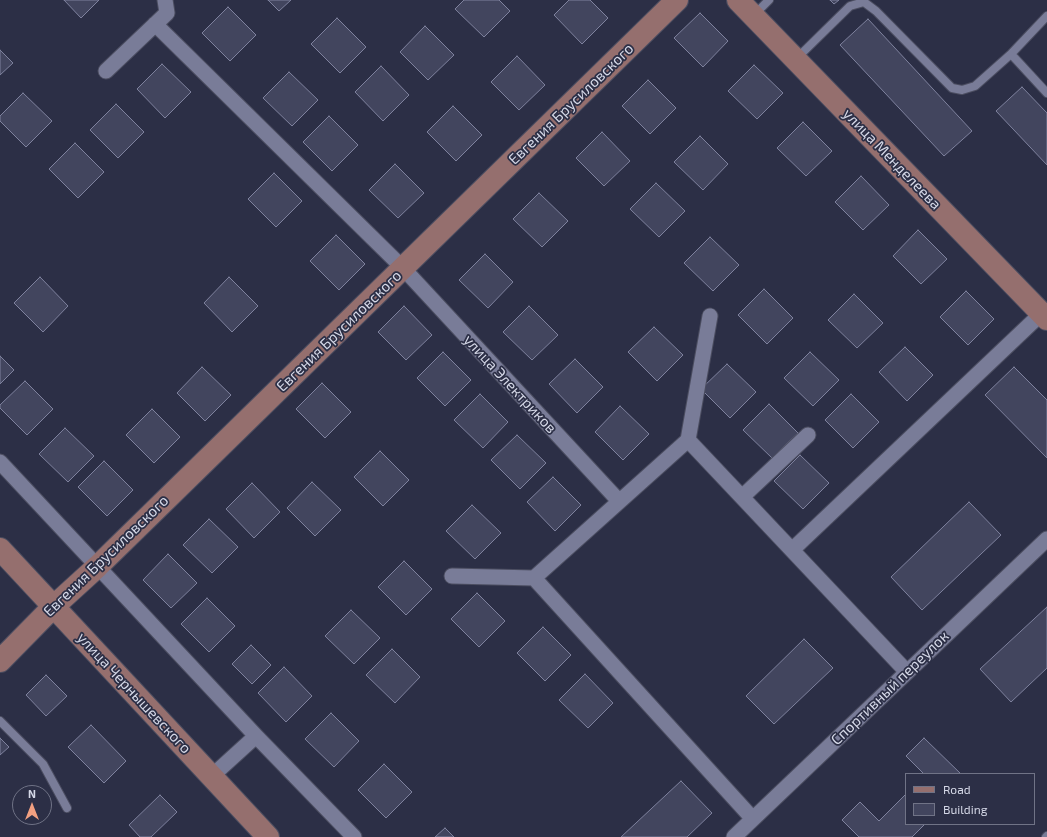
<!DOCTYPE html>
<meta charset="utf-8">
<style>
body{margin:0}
#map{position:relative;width:1047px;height:837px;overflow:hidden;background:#2c2f46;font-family:"Exo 2",sans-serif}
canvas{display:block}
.legend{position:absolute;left:905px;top:773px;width:130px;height:52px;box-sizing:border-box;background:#2c2f46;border:1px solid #707386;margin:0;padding:5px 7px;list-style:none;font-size:12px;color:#d5d8e7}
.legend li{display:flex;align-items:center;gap:8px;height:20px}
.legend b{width:20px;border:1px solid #707386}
.north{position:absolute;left:12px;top:785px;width:40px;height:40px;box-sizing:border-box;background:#2c2f46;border:1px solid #707386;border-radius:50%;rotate:0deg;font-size:11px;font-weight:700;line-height:16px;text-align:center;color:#d5d8e7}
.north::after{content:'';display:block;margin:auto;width:14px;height:18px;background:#f2a081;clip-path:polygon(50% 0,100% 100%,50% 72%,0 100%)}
</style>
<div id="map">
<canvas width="1047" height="837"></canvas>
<ul class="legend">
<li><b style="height:5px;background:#956f6e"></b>Road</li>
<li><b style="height:11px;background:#42455e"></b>Building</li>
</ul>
<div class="north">N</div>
</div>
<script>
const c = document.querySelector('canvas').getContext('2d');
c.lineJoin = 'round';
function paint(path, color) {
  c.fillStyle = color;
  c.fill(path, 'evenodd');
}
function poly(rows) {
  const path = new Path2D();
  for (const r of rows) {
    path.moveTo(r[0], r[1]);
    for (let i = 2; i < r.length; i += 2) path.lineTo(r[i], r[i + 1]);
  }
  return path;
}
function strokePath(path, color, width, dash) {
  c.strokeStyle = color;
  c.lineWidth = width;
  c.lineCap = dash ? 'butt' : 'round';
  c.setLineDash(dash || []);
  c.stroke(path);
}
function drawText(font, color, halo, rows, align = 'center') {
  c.font = font + ' "Exo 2",sans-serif';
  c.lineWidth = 3.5;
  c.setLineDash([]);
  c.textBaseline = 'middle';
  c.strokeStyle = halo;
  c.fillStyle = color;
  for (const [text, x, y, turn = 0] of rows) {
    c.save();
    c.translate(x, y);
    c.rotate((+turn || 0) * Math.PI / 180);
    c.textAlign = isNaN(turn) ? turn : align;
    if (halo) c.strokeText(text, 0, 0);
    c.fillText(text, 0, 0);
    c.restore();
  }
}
const building = poly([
 [64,0,99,0,81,18,64,0],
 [268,0,291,0,279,11,268,0],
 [464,0,499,0,510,11,484,37,455,9,464,0],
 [569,0,590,0,608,18,582,44,554,15,569,0],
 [830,0,839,0,834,4,830,0],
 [228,7,256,35,230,61,202,33,228,7],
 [700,13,728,41,703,67,674,38,700,13],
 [337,18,366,47,340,73,311,44,337,18],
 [868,19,972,131,944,156,840,45,868,19],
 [425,26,454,55,428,80,400,52,425,26],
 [0,50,13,63,0,75,0,50],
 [517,56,545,85,519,110,491,82,517,56],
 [162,64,191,92,165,118,137,89,162,64],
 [754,65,783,93,757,119,728,91,754,65],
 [381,66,409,95,383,121,355,92,381,66],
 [289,72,318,100,292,126,263,98,289,72],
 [648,80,676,108,650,134,622,106,648,80],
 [1022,87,1047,113,1047,165,996,111,1022,87],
 [23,93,52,121,26,147,0,121,0,116,23,93],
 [116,104,144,132,118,158,90,130,116,104],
 [453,106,482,135,456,161,427,132,453,106],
 [329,116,358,145,332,171,303,142,329,116],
 [803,122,832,151,806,176,777,148,803,122],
 [602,132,630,161,604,186,576,158,602,132],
 [700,136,728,164,703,190,674,162,700,136],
 [75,143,104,172,78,198,49,169,75,143],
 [395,164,424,193,398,218,369,190,395,164],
 [274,173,302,201,276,227,248,199,274,173],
 [861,176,889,205,863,230,835,202,861,176],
 [656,183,685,211,659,237,630,209,656,183],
 [539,193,568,221,542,247,513,219,539,193],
 [918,230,947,259,921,284,893,256,918,230],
 [336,235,365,264,339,290,310,261,336,235],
 [710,237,739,265,713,291,684,263,710,237],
 [485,254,513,282,488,308,459,280,485,254],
 [40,277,68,306,43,332,14,303,40,277],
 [229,277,258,306,232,332,204,303,229,277],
 [764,289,793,318,767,344,738,315,764,289],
 [966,291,994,319,968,345,940,317,966,291],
 [854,294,883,323,857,348,828,320,854,294],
 [404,306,432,335,406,360,378,332,404,306],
 [529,306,558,335,532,360,503,332,529,306],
 [654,327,683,355,657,381,628,352,654,327],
 [905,347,933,375,907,401,879,372,905,347],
 [443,352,471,380,445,406,417,378,443,352],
 [810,352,839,380,813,406,784,378,810,352],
 [0,356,14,370,0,384,0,356],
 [575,359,603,387,577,413,549,384,575,359],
 [727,364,756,392,730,418,701,389,727,364],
 [202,367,231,395,205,421,177,393,202,367],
 [1014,367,1047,400,1047,458,985,395,1014,367],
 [25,381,53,409,27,435,0,408,0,405,25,381],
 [322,383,351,412,325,438,296,409,322,383],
 [480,394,508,422,483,448,454,420,480,394],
 [851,394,879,422,853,448,825,420,851,394],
 [769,404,798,433,772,458,743,430,769,404],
 [620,406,649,434,623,460,595,432,620,406],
 [152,409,180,437,154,463,126,435,152,409],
 [65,428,94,456,68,482,39,454,65,428],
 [517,435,546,463,520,489,491,460,517,435],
 [380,451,409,480,383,506,354,477,380,451],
 [800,455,829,483,803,509,774,481,800,455],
 [104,461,133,490,107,516,78,487,104,461],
 [553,477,581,505,555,531,527,502,553,477],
 [312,482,341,510,315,536,287,508,312,482],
 [252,483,280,512,254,538,226,509,252,483],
 [969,502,1001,535,922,610,891,577,969,502],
 [472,505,501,533,475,559,446,531,472,505],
 [209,519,238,547,212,573,183,545,209,519],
 [168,554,197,583,171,608,143,580,168,554],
 [404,561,432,589,406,615,378,587,404,561],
 [477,593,505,621,479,647,451,619,477,593],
 [207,598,235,626,209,652,181,624,207,598],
 [1047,607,1047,668,1011,702,980,669,1047,607],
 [351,610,380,638,354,664,325,636,351,610],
 [543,627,571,655,545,681,517,653,543,627],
 [804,639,833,668,774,724,746,696,804,639],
 [251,645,271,665,252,684,232,664,251,645],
 [392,649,420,677,395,703,366,675,392,649],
 [284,667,312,696,286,722,258,693,284,667],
 [585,674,613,703,588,728,559,700,585,674],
 [46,675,67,696,46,716,26,695,46,675],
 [331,713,359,741,334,767,305,739,331,713],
 [91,725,126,761,104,783,68,747,91,725],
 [0,738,9,747,0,755,0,738],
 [924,738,961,774,924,774,906,756,924,738],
 [384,764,412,792,386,818,358,790,384,764],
 [681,781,712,813,687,837,621,837,681,781],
 [906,794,906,824,925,824,912,837,859,837,842,820,860,802,879,821,906,794],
 [160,795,177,812,151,837,140,837,129,825,160,795],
 [445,828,454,837,435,837,445,828]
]);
paint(building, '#42455e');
strokePath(building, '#7f829e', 1);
const lane = poly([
 [754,15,769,0],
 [1011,54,1047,93],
 [796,59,850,6,864,2,876,11,952,88,962,90,975,86,1011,54,1047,16],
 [0,721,43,764,67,808],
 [1046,837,1047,836]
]);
const street = poly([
 [155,24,403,268,618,500],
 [106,71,167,13,165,0],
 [688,440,907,672],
 [0,462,256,736,354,837],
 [742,497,808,435],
 [792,550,1042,313],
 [452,576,534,578,688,440,710,316],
 [534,578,753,819],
 [212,776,256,736],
 [734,837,1047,539]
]);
const secondary = poly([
 [738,0,1047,319],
 [0,549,268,837],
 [0,661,53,607,98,566,677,0]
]);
strokePath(lane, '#4b4d60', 10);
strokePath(street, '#4b4d60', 17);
strokePath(secondary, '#4b4d60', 24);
strokePath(lane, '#797c98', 8);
strokePath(street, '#797c98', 15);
strokePath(secondary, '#956f6e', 22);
drawText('15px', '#d5d8e7', '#2c2f46', [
 ["Евгения Брусиловского",571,104,-44],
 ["улица Менделеева",892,159,46],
 ["Евгения Брусиловского",339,331,-44],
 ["улица Электриков",510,384,47],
 ["Евгения Брусиловского",106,556,-44],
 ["Спортивный переулок",890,688,-44],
 ["улица Чернышевского",134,693,47]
]);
</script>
